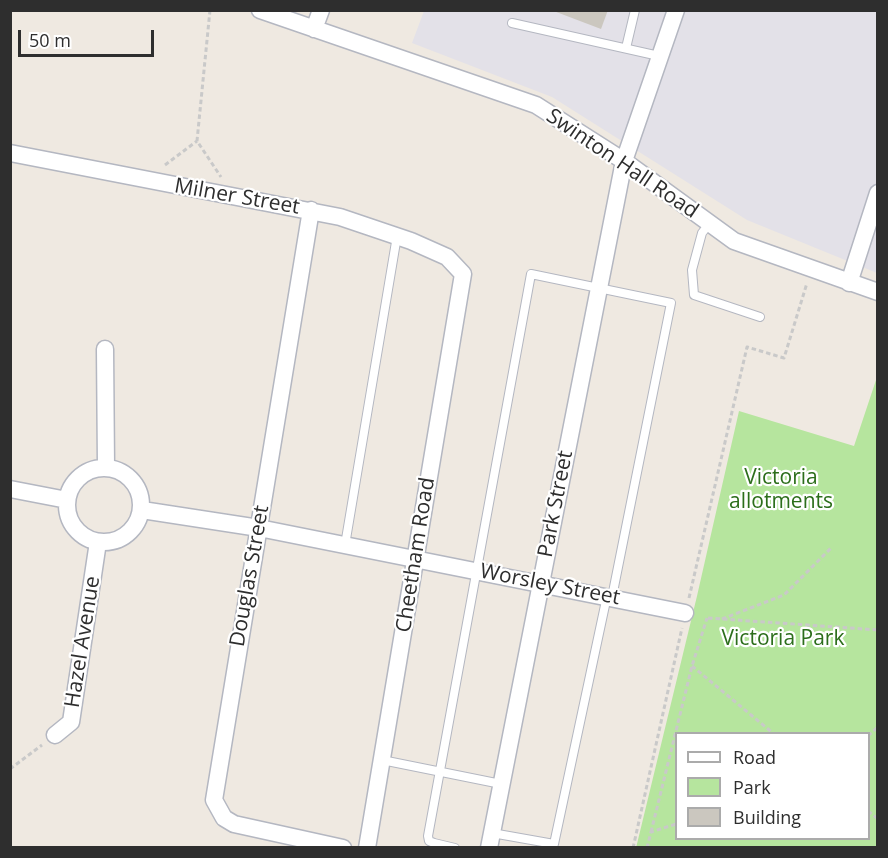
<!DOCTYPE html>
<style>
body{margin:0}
#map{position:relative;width:888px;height:858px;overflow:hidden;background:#efe9e1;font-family:"Open Sans",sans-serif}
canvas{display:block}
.frame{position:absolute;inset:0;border:12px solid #2e2e2e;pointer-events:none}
.legend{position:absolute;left:675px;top:732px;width:195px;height:108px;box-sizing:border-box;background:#fff;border:2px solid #ababab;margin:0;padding:8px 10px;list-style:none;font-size:18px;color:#2e2e2e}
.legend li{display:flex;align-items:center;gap:12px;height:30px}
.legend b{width:30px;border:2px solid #ababab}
.scale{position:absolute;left:18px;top:30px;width:136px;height:27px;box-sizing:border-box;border:3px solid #2e2e2e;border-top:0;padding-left:8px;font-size:18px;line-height:21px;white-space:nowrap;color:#2e2e2e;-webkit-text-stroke:4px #fff;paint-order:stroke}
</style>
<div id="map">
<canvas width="888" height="858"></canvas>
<div class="frame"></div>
<ul class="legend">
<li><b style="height:8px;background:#fff"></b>Road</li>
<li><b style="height:16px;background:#b6e59e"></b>Park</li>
<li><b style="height:16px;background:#cbc7bf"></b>Building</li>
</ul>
<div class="scale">50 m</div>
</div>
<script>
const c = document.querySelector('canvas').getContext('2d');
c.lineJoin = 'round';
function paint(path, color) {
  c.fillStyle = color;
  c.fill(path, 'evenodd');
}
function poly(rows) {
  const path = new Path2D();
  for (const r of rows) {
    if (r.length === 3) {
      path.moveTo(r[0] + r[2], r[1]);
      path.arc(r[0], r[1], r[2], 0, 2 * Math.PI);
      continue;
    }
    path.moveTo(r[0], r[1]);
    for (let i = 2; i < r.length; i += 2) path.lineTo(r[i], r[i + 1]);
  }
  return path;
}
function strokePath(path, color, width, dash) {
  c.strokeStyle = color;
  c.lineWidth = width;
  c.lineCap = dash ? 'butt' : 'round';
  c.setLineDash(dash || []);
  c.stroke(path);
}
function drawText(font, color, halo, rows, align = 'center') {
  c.font = font + ' "Open Sans",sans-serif';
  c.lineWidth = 4.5;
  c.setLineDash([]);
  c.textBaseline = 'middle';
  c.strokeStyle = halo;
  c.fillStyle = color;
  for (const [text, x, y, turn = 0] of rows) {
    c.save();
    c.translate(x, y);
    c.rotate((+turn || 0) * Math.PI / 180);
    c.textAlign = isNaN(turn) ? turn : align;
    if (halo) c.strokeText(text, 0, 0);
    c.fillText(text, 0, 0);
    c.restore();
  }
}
paint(poly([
 [424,11,877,11,877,273,747,220,552,97,412,43]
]), '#e3e1e8');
paint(poly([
 [877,377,877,847,636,848,697,596,739,411,854,446],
 [676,734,868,734,868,838,676,838]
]), '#b6e59e');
paint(poly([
 [551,10,608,10,601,29]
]), '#cbc7bf');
const service = poly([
 [512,23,659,56],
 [626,48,635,10],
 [709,224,702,233,692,270,694,295,760,317],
 [345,545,397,236],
 [382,760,501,784],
 [492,833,554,844,607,596],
 [455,848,434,843,429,841,428,836,531,274,671,303,612,597]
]);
const minor = poly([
 [260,10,536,105,624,161,734,241,878,292],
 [314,29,321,10],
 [10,153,340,217,411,241,447,257,463,274,367,848],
 [311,210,214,800,224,818,234,824,343,848],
 [849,283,878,193],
 [105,349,106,467],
 [104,505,37],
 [10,489,67,500],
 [142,510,259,528,685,613],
 [55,735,71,722,98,542],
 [489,848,624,161,676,10]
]);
strokePath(service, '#b4b7c1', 10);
strokePath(minor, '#b4b7c1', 19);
strokePath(poly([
 [210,10,197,141,221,177],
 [165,165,197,141],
 [689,598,747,347,784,358,807,283],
 [708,618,878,630],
 [722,619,784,595,832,547],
 [692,666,774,734],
 [868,736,878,727],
 [10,769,42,745],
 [868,811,878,819],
 [651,832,692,666,707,618],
 [633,848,682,628],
 [647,848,651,832,676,824]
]), '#c9c9c9', 3, [4.5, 3]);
strokePath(service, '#fff', 8);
strokePath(minor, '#fff', 16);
drawText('21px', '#2e2e2e', '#fff', [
 ["Swinton Hall Road",622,164,34],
 ["Milner Street",237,197,10],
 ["Park Street",556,504,-79],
 ["Cheetham Road",416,555,-81],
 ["Douglas Street",250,576,-80],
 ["Worsley Street",550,585,11],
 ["Hazel Avenue",83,642,-81]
]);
drawText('21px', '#2c6e1b', '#fff', [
 ["Victoria",781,478],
 ["allotments",781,502],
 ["Victoria Park",783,639]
]);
</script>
